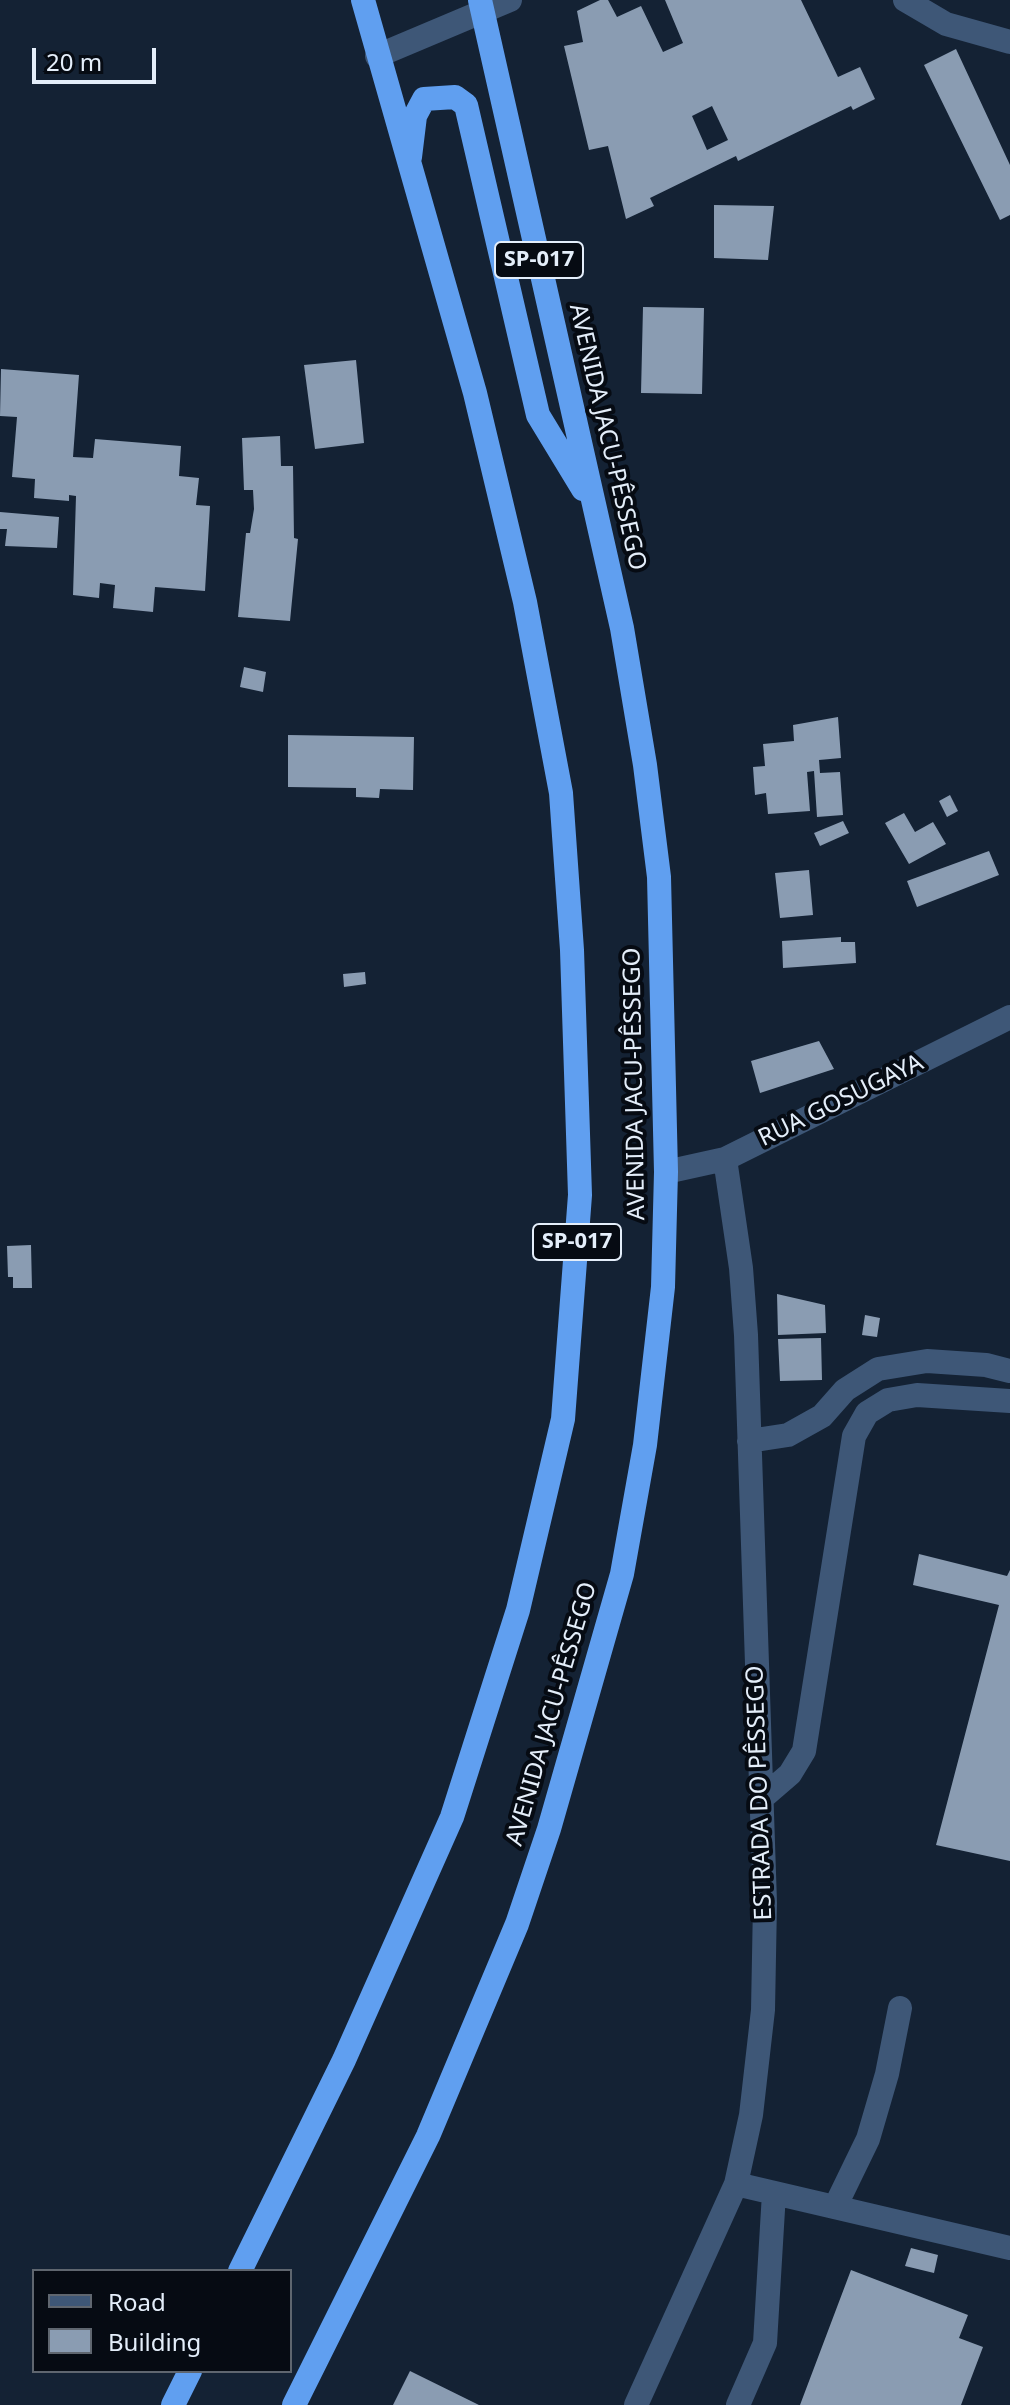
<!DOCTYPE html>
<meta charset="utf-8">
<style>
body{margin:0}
#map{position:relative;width:1010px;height:2405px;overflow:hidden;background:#142234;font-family:"Noto Sans",sans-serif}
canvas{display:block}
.legend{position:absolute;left:32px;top:2269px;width:260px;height:104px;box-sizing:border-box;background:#060b13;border:2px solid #5f666f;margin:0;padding:10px 14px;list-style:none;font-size:24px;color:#e4eefa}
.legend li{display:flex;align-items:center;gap:16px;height:40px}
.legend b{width:40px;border:2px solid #5f666f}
.scale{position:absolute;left:32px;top:48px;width:124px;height:36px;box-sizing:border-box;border:4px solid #e4eefa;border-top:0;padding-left:10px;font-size:24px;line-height:28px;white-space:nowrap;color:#e4eefa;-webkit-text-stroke:6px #060b13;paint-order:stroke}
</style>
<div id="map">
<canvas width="1010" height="2405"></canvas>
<ul class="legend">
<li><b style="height:10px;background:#3e5777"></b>Road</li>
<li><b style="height:22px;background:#8a9cb2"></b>Building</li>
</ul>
<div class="scale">20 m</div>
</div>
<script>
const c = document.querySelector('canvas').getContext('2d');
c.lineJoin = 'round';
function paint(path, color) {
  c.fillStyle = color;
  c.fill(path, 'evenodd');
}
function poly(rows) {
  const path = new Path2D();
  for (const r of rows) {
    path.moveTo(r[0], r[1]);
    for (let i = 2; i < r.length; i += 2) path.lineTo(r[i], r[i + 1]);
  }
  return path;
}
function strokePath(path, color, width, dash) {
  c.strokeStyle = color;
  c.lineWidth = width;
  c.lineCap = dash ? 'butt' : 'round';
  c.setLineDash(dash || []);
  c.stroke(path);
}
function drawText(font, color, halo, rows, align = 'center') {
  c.font = font + ' "Noto Sans",sans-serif';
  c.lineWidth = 8;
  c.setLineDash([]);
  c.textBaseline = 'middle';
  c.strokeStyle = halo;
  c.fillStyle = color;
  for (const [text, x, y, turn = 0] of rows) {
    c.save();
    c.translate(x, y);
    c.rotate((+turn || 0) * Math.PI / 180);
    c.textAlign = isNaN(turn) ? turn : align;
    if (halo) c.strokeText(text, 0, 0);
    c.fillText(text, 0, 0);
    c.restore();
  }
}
paint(poly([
 [600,0,608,0,617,17,641,6,663,52,683,43,665,0,801,0,838,77,860,67,875,99,853,110,851,106,738,161,736,156,650,198,654,206,626,219,608,146,589,150,564,46,583,42,577,11],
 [712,106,728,140,707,150,692,116],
 [956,49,1010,165,1010,215,1000,220,924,65],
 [714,205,774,206,768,260,714,258],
 [643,307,704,308,702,394,641,393],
 [356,360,364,443,315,449,304,365],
 [1,369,79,375,73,457,93,458,95,439,181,446,179,476,199,478,196,505,210,506,205,591,155,587,153,612,113,608,115,585,100,583,99,598,73,595,76,496,69,495,69,501,34,498,35,479,12,477,17,417,0,416],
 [280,436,281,466,293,466,294,538,298,539,290,621,238,617,246,533,250,533,254,509,253,490,244,490,242,438],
 [0,512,59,517,57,548,5,546,7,529,0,529],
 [244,667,266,672,263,692,240,687],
 [838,717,841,758,819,760,820,773,840,772,843,815,817,817,814,771,807,772,810,811,768,814,766,793,755,795,753,767,765,766,763,744,794,741,793,725],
 [288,735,414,737,413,790,380,789,379,798,356,797,356,788,288,787],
 [950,795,958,811,947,817,939,801],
 [904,813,915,832,933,822,946,844,909,864,885,823],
 [843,821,849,833,820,846,814,833],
 [989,851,999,875,917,907,907,881],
 [809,870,813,915,780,918,775,873],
 [841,937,841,942,855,942,856,963,783,968,782,941],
 [365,972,366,984,344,987,343,974],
 [819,1041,834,1069,760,1093,751,1061],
 [31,1245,32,1288,13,1288,13,1277,8,1277,7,1246],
 [777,1294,825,1305,826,1333,778,1335],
 [865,1315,880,1318,877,1337,862,1335],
 [821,1338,822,1380,780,1381,778,1339],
 [919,1554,1007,1576,1010,1570,1010,1861,936,1845,999,1605,913,1585],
 [911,2248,938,2255,934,2273,905,2266],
 [851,2270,968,2315,959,2338,983,2347,961,2405,800,2405],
 [410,2371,479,2405,393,2405]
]), '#8a9cb2');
strokePath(poly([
 [905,0,946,24,1010,42],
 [377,56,510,0],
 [666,1172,725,1159,1010,1017],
 [749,1441,788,1435,822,1416,845,1390,878,1369,927,1361,986,1365,1010,1371],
 [761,1799,790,1774,804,1751,854,1436,867,1413,888,1400,917,1395,1010,1401],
 [736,2184,1010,2248],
 [835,2207,868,2139,887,2074,900,2008],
 [636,2405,736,2184,751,2115,763,2010,765,1903,746,1335,741,1268,725,1159],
 [738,2405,765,2343,774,2193]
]), '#3e5777', 24);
strokePath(poly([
 [410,157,415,116,424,99,455,97,466,105,538,415,583,489],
 [240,2271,344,2060,452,1817,518,1610,563,1419,580,1195,572,950,561,793,525,602,475,393,363,0],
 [173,2405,190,2371],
 [294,2405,428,2136,517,1924,549,1829,622,1574,645,1445,663,1287,666,1172,659,877,645,765,622,628,480,0]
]), '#609ff0', 24);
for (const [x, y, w] of [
 [539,260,88],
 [577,1242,88]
]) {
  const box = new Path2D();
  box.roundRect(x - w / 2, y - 18, w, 36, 6);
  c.fillStyle = '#060b13';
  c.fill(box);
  strokePath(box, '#e4eefa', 2);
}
drawText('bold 22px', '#e4eefa', null, [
 ["SP-017",539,260],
 ["SP-017",577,1242]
]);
drawText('24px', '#e4eefa', '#060b13', [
 ["AVENIDA JACU-PÊSSEGO",607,437,77],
 ["AVENIDA JACU-PÊSSEGO",635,1084,-91],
 ["RUA GOSUGAYA",841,1101,-26],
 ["AVENIDA JACU-PÊSSEGO",552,1714,-74],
 ["ESTRADA DO PÊSSEGO",760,1793,-92]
]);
</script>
